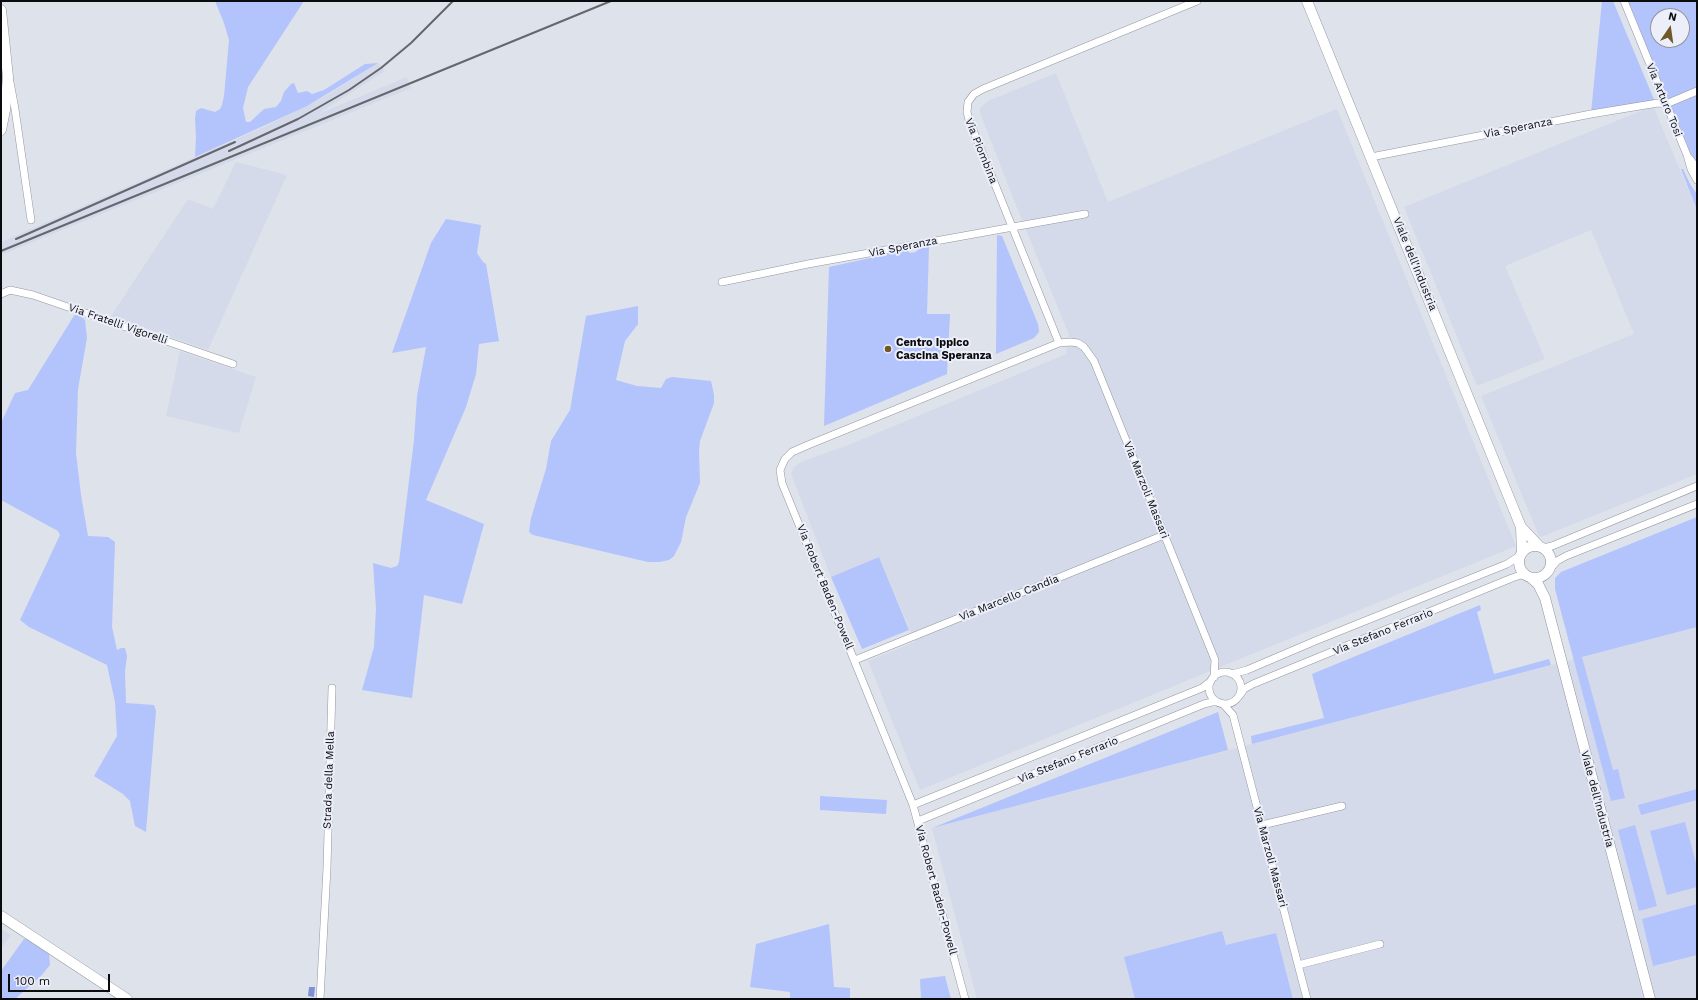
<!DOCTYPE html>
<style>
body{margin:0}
#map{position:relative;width:1698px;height:1000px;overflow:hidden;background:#dee2eb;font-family:"Work Sans",sans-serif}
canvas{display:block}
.frame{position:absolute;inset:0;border:2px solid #0a0b0e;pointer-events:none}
.north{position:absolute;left:1650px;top:8px;width:40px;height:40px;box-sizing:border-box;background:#eceff9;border:1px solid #92949b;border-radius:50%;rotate:13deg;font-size:11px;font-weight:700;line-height:16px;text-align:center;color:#0a0b0e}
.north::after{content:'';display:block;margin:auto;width:14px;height:18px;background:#6f5929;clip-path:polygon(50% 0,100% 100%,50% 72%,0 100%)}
.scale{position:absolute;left:8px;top:974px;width:102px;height:18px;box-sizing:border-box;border:2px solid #0a0b0e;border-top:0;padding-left:5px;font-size:12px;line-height:14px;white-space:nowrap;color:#0a0b0e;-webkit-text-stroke:3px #eceff9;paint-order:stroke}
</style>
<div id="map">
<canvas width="1698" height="1000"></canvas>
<div class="frame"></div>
<div class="north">N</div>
<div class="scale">100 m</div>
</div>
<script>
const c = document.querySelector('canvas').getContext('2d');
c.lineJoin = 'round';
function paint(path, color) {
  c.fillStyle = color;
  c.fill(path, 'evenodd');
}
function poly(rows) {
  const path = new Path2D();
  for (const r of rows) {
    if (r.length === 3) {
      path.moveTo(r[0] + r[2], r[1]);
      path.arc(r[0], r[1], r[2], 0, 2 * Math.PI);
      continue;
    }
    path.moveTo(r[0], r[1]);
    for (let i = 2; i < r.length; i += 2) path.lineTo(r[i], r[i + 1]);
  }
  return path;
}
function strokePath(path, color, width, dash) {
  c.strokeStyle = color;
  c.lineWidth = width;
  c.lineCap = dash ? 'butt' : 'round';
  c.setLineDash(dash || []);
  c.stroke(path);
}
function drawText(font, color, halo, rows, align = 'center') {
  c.font = font + ' "Work Sans",sans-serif';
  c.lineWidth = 4;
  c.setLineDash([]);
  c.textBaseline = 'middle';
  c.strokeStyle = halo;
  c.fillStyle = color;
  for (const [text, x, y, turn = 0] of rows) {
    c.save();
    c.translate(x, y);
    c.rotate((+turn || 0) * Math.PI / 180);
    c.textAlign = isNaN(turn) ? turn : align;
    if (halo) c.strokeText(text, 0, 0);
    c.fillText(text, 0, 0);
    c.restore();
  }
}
paint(poly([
 [378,63,385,71,318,114,407,77,411,88,1,255,1,242,264,127,324,97],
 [1056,73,1108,202,1337,109,1516,546,920,790,868,661,915,642,879,557,831,577,791,474,794,467,801,462,851,444,1066,354,1069,335,1019,213,980,113,980,108,988,101],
 [1653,106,1697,210,1697,474,1541,537,1539,536,1481,396,1634,334,1591,230,1505,266,1545,359,1477,386,1404,207],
 [236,162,287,175,208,350,111,316,188,199,213,209],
 [180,351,256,377,239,433,166,416],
 [1697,627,1697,999,977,999,932,828],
 [1,929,11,935,1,948]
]), '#d5daeb');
paint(poly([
 [215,1,304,1,248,87,243,108,246,122,250,122,264,109,276,107,281,101,284,92,291,84,294,83,298,93,307,91,312,94,324,90,365,64,378,63,307,106,195,157,196,137,195,118,196,111,201,108,215,112,220,109,222,105,224,96,229,40,224,23],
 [1602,1,1613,1,1655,102,1591,113],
 [1628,1,1697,1,1697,164,1691,154],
 [1658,16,1682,16,1682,40,1658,40],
 [1681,169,1683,169,1690,184,1697,194,1697,210],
 [446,219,481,225,477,253,483,262,486,264,499,341,479,344,476,374,466,407,426,500,484,524,462,604,424,595,412,698,362,690,374,647,376,608,373,563,391,568,397,566,399,562,414,440,417,396,426,347,392,353,431,243],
 [997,235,1002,236,1038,324,1039,332,1034,338,996,354],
 [929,246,927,314,950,314,947,374,824,426,829,267,907,250,910,253,916,252,919,248],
 [638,306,638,324,625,341,616,380,637,386,661,388,666,379,672,377,711,381,714,395,714,403,700,441,699,451,700,483,686,517,681,542,674,556,669,560,659,562,648,562,533,535,529,532,531,518,546,469,551,441,570,410,586,316],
 [78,313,85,320,87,338,78,389,76,453,81,495,88,536,108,537,115,542,112,627,117,650,121,648,125,648,127,656,125,671,126,703,154,705,156,711,146,832,135,826,130,801,123,794,94,776,117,736,115,702,107,665,29,627,20,620,60,535,58,531,1,500,1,423,15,393,28,390,75,314],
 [1697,517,1697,627,1582,657,1613,770,1618,769,1625,798,1611,801,1555,589,1555,578,1561,572],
 [879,557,909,630,862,649,831,577],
 [1480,605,1481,610,1477,612,1494,674,1549,659,1551,665,1252,744,1251,736,1324,718,1312,674],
 [1218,712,1228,750,932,828],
 [1697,789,1697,800,1641,815,1638,805],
 [820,796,887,800,886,814,820,810],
 [1685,822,1697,867,1697,887,1667,895,1650,831],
 [1635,825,1657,906,1639,911,1618,830],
 [1697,904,1697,955,1653,966,1642,919],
 [829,924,834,987,850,988,850,999,790,999,790,992,750,987,756,944],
 [1222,931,1226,945,1276,933,1293,999,1135,999,1124,957],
 [24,939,28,939,49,952,50,965,41,976,15,999,1,999,1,971],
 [945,976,951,999,921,999,920,979]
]), '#b3c3fc');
paint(poly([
 [309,987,315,987,314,997,308,996]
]), '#7f91d6');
const street = poly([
 [1624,1,1687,155,1691,169,1697,180],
 [10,82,15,109,31,220],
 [1371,157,1591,114,1658,103,1666,104,1697,91],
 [1689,158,1697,168],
 [722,282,808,264,1085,214],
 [1,294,10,290,33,295,233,364],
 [1059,343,969,120,967,112,968,102,974,94,983,89,1197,1],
 [1543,548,1552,546,1697,486],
 [1551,568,1557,561,1566,556,1697,504],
 [855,660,1164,535],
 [1225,688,16],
 [1232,674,1247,670,1315,641,1507,564,1521,555],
 [1240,695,1244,689,1253,684,1512,578,1521,575,1529,577],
 [1223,704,1233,715,1307,999],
 [913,805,1202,688,1211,681],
 [918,821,1204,704,1212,702,1218,702],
 [1262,825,1342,806],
 [1298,965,1380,944],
 [320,999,327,868,332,688],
 [965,999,913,805,782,483,780,470,785,459,792,452,808,445,1059,343,1071,342,1078,343,1084,347,1094,361,1215,660,1214,677]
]);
const secondary = poly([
 [1307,1,1521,527,1522,552],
 [1,10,8,77,5,110,1,130],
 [1521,527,1539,546],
 [1535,562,16],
 [1531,578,1538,584,1545,598,1650,999],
 [1,916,127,999]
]);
strokePath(street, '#93969e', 8);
strokePath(secondary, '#93969e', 11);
strokePath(street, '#fff', 7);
strokePath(secondary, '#fff', 10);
strokePath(poly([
 [229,151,298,119,349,90,381,68,411,43,453,1],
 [16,239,235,142],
 [1,251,611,1]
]), '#65676c', 2);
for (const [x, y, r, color] of [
 [888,349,4,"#6f5929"]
]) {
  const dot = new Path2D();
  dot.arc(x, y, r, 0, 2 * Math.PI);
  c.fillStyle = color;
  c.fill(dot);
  strokePath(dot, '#eceff9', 1.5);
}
drawText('11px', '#0a0b0e', '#eceff9', [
 ["Via Arturo Tosi",1664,100,68],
 ["Via Speranza",1518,128,-11],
 ["Via Piombina",981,151,68],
 ["Via Speranza",903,247,-11],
 ["Viale dell'Industria",1415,264,68],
 ["Via Fratelli Vigorelli",118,324,19],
 ["Via Marzoli Massari",1146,490,68],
 ["Via Robert Baden-Powell",825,587,68],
 ["Via Marcello Candia",1009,598,-22],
 ["Via Stefano Ferrario",1383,632,-22],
 ["Via Stefano Ferrario",1068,760,-22],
 ["Strada della Mella",329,780,-88],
 ["Viale dell'Industria",1597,799,75],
 ["Via Marzoli Massari",1270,857,75],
 ["Via Robert Baden-Powell",936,890,75]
]);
drawText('bold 11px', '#0a0b0e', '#eceff9', [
 ["Centro Ippico",896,343],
 ["Cascina Speranza",896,356]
], 'left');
</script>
